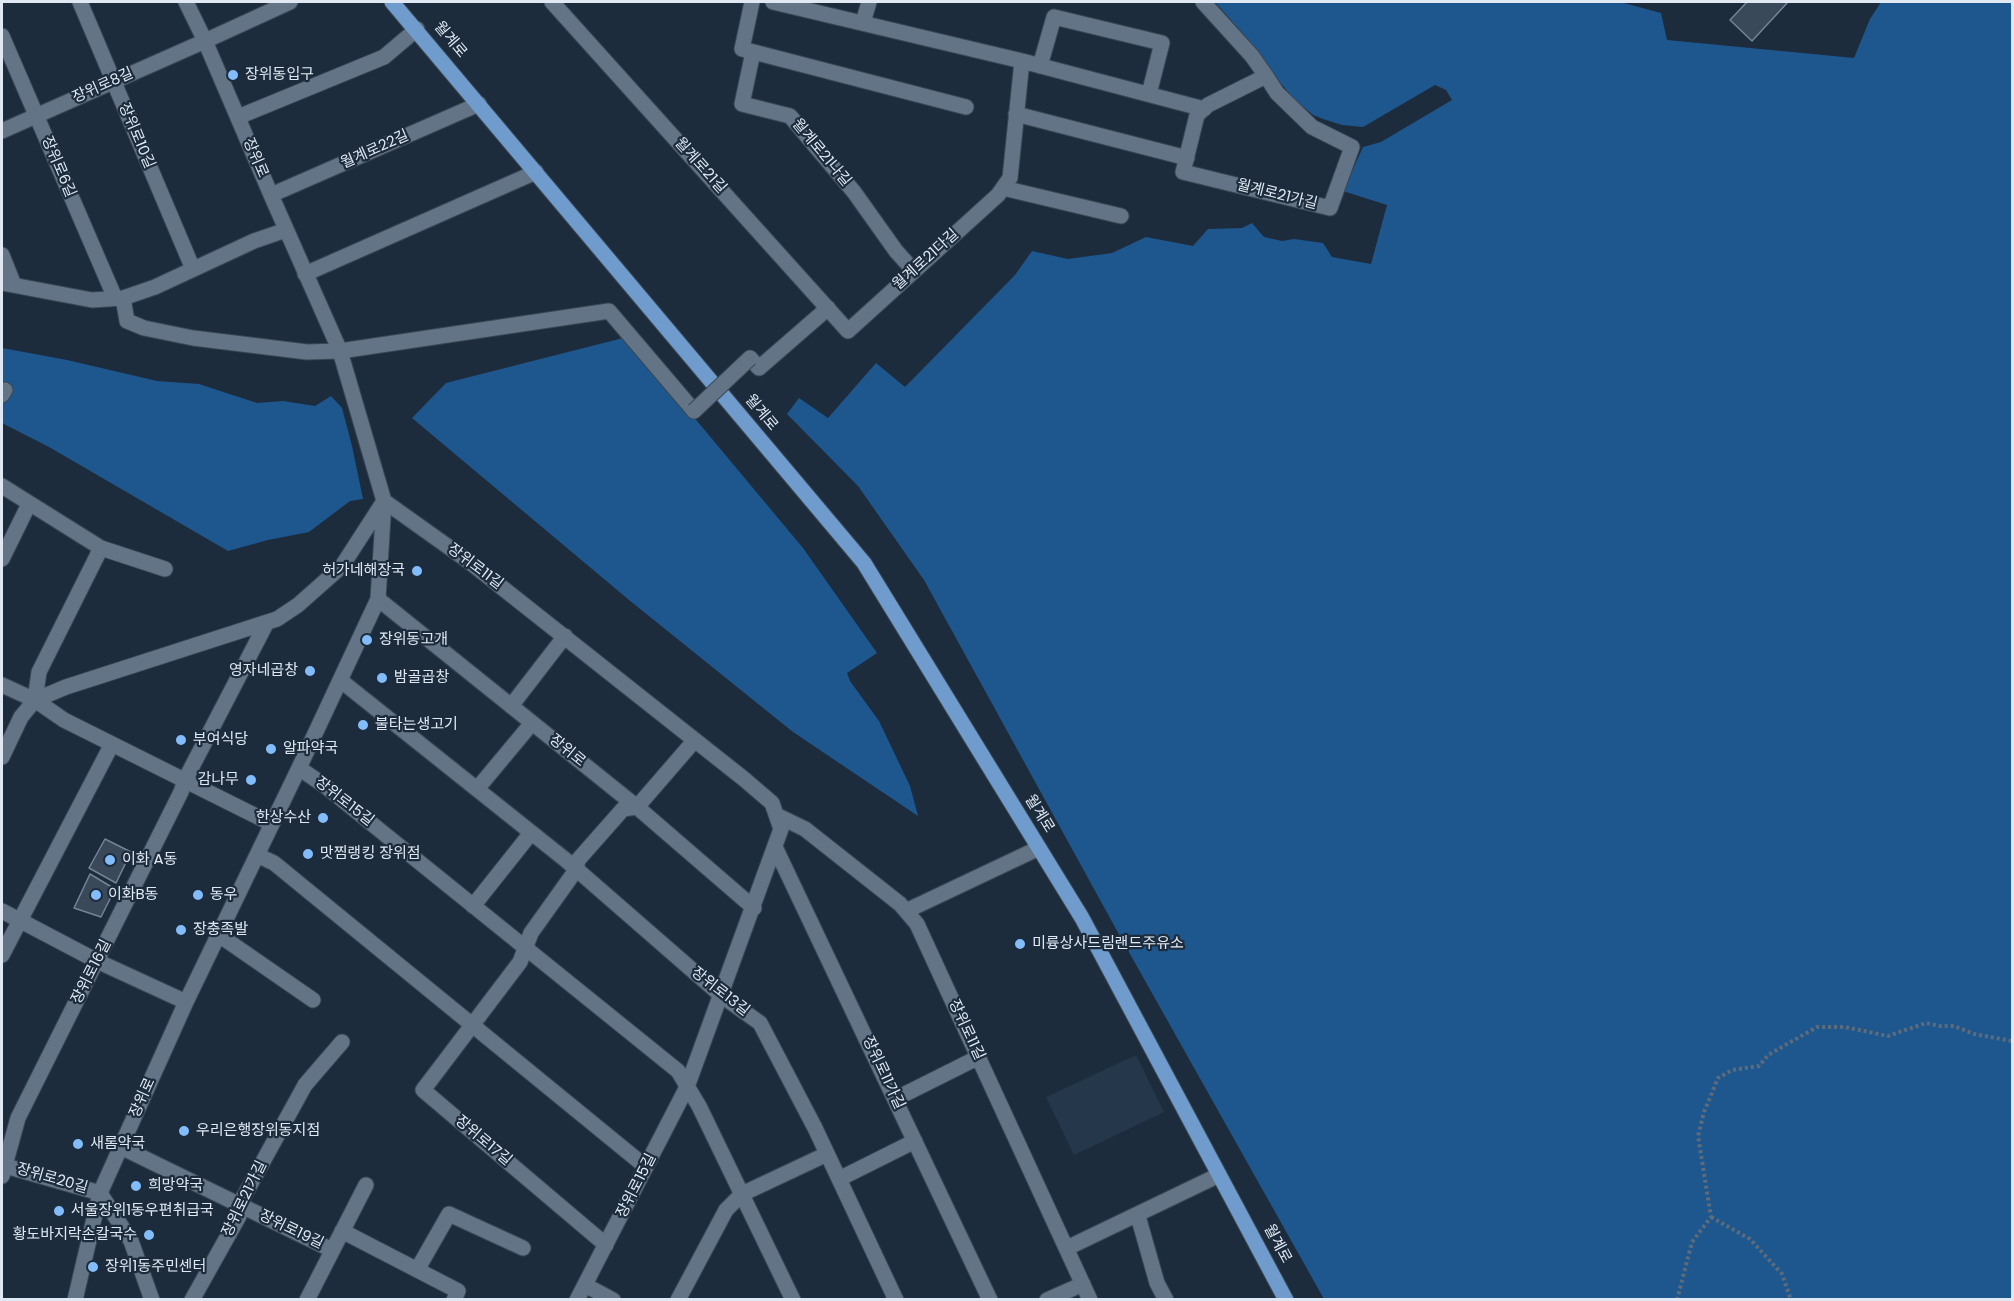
<!DOCTYPE html>
<meta charset="utf-8">
<style>
body{margin:0}
#map{position:relative;width:2014px;height:1301px;overflow:hidden;background:#1d2c3c;font-family:Poppins,sans-serif}
canvas{display:block}
.frame{position:absolute;inset:0;border:3px solid #dfe8f3;pointer-events:none}
</style>
<div id="map">
<canvas width="2014" height="1301"></canvas>
<div class="frame"></div>
</div>
<script>
const c = document.querySelector('canvas').getContext('2d');
c.lineJoin = 'round';
function paint(path, color) {
  c.fillStyle = color;
  c.fill(path, 'evenodd');
}
function poly(rows) {
  const path = new Path2D();
  for (const r of rows) {
    path.moveTo(r[0], r[1]);
    for (let i = 2; i < r.length; i += 2) path.lineTo(r[i], r[i + 1]);
  }
  return path;
}
function strokePath(path, color, width, dash) {
  c.strokeStyle = color;
  c.lineWidth = width;
  c.lineCap = dash ? 'butt' : 'round';
  c.setLineDash(dash || []);
  c.stroke(path);
}
function drawText(font, color, halo, rows, align = 'center') {
  c.font = font + ' Poppins,"Noto Sans KR",sans-serif';
  c.lineWidth = 4.5;
  c.setLineDash([]);
  c.textBaseline = 'middle';
  c.strokeStyle = halo;
  c.fillStyle = color;
  for (const [text, x, y, turn = 0] of rows) {
    c.save();
    c.translate(x, y);
    c.rotate((+turn || 0) * Math.PI / 180);
    c.textAlign = isNaN(turn) ? turn : align;
    if (halo) c.strokeText(text, 0, 0);
    c.fillText(text, 0, 0);
    c.restore();
  }
}
paint(poly([
 [1136,1055,1164,1112,1074,1155,1046,1097]
]), '#24374b');
paint(poly([
 [1215,2,1620,2,1661,13,1667,40,1854,58,1870,19,1881,2,2012,2,2012,1299,1324,1299,1121,938,924,580,858,486,787,414,799,398,828,418,876,363,905,387,1015,275,1032,251,1068,259,1112,253,1146,237,1193,246,1208,229,1242,228,1252,223,1264,237,1282,241,1294,239,1323,243,1332,257,1371,264,1387,205,1343,191,1363,147,1381,142,1452,100,1446,90,1435,85,1363,127,1342,125,1323,119,1313,115,1293,98,1268,68,1252,44],
 [627,337,803,548,877,653,847,673,850,681,879,721,910,786,918,816,793,732,629,600,412,418,446,383],
 [2,348,67,360,157,381,199,384,257,403,283,401,315,406,331,396,342,408,352,446,363,499,350,501,309,532,268,540,228,551,49,447,2,423]
]), '#1e578e');
const building = poly([
 [1747,2,1788,2,1752,41,1730,20,1747,2],
 [105,839,131,852,116,883,89,868,105,839],
 [90,874,115,889,101,917,74,908,90,874]
]);
paint(building, '#3a495a');
strokePath(building, '#738497', 1.5);
const minor = poly([
 [80,2,193,269],
 [552,2,848,331,998,195,1010,178,1022,61],
 [752,2,742,49,966,107],
 [773,2,1022,61,1204,109],
 [1203,2,1252,56,1266,76,1277,93,1312,127,1352,147,1330,208,1183,172,1197,115,1208,105,1266,76],
 [863,23,869,2],
 [2,36,115,298],
 [753,52,742,104,790,116,854,192,896,251,914,271],
 [1040,66,1054,17,1162,43,1149,94],
 [1016,114,1187,158],
 [238,117,384,57,417,29],
 [2,131,205,41,290,2],
 [1003,188,1121,216],
 [271,195,479,104],
 [2,255,14,285],
 [305,274,536,172],
 [2,283,92,300,123,298,155,287,254,241,286,230],
 [123,298,127,321,144,328,193,338,307,352,340,351,609,311,694,411],
 [750,358,759,368,828,308],
 [2,395,5,390],
 [2,486,101,548,165,569],
 [2,559,29,504],
 [378,599,637,807,754,908],
 [340,680,567,861,722,996,760,1023,815,1128,896,1300],
 [2,685,35,700,64,720,272,824],
 [35,700,66,687,277,619,298,605,342,566,384,501,471,563,744,779,772,803,781,829,687,1087,577,1300],
 [511,706,565,636],
 [2,757,21,717,35,700,39,672,101,548],
 [299,768,325,786,678,1071,699,1106,793,1300],
 [477,789,532,723],
 [776,815,805,829,900,904,917,924,1090,1300],
 [775,847,990,1300],
 [257,855,274,863,646,1167],
 [473,906,531,833],
 [2,911,97,961,186,1002],
 [906,911,1039,848],
 [219,935,313,1000],
 [2,955,112,744],
 [895,1099,979,1057],
 [121,1147,332,1250],
 [2,1165,100,1193,131,1241,152,1300],
 [2,1176,18,1118,181,792,185,780,267,622],
 [839,1179,915,1141],
 [1138,1216,1157,1283,1166,1300],
 [342,1231,458,1291,454,1300],
 [606,1245,423,1090,520,962,531,933,576,870,578,860,623,809,637,807,695,740],
 [1067,1248,1219,1175],
 [417,1270,449,1214,523,1248],
 [585,1285,613,1300],
 [75,1300,100,1193,186,1002,299,768,378,599,384,501,340,351,271,195,205,41,186,2],
 [192,1300,239,1216,244,1196,305,1085,342,1042],
 [307,1300,366,1185],
 [678,1300,726,1210,742,1194,827,1154],
 [1047,1300,1083,1284]
]);
const major = poly([
 [392,2,864,563,1082,918,1286,1300]
]);
strokePath(minor, '#3a4754', 17);
strokePath(major, '#3a4754', 17);
strokePath(poly([
 [1711,1217,1750,1239,1782,1274,1791,1300],
 [1677,1300,1692,1242,1711,1217,1698,1136,1704,1112,1718,1078,1732,1070,1759,1066,1768,1055,1817,1027,1845,1027,1888,1036,1926,1023,1940,1026,1954,1026,1974,1034,2012,1041]
]), '#5e6b7a', 4, [3, 3]);
strokePath(minor, '#637487', 15);
strokePath(major, '#6f9ccd', 15);
const minorBridge = poly([
 [694,411,750,358]
]);
strokePath(minorBridge, '#3a4754', 17, []);
strokePath(minorBridge, '#637487', 15);
for (const [x, y, r, color] of [
 [233,75,6,"#82bcfa"],
 [417,571,6,"#82bcfa"],
 [367,640,6,"#82bcfa"],
 [310,671,6,"#82bcfa"],
 [382,678,6,"#82bcfa"],
 [363,725,6,"#82bcfa"],
 [181,740,6,"#82bcfa"],
 [271,749,6,"#82bcfa"],
 [251,780,6,"#82bcfa"],
 [323,818,6,"#82bcfa"],
 [308,854,6,"#82bcfa"],
 [110,860,6,"#82bcfa"],
 [96,895,6,"#82bcfa"],
 [198,895,6,"#82bcfa"],
 [181,930,6,"#82bcfa"],
 [1020,944,6,"#82bcfa"],
 [184,1131,6,"#82bcfa"],
 [78,1144,6,"#82bcfa"],
 [136,1186,6,"#82bcfa"],
 [59,1211,6,"#82bcfa"],
 [149,1235,6,"#82bcfa"],
 [93,1267,6,"#82bcfa"]
]) {
  const dot = new Path2D();
  dot.arc(x, y, r, 0, 2 * Math.PI);
  c.fillStyle = color;
  c.fill(dot);
  strokePath(dot, '#1d2c3c', 2);
}
drawText('15px', '#dfe8f3', '#1d2c3c', [
 ["월계로",450,40,50],
 ["장위로8길",103,86,-24],
 ["장위로10길",136,136,67],
 ["월계로22길",375,150,-24],
 ["월계로21나길",821,153,50],
 ["장위로",255,158,67],
 ["월계로21길",700,166,48],
 ["장위로6길",58,167,67],
 ["월계로21가길",1277,195,14],
 ["월계로21다길",926,260,-42],
 ["월계로",761,413,50],
 ["장위로11길",475,567,37],
 ["장위로",567,751,39],
 ["장위로15길",344,802,38],
 ["월계로",1039,814,58],
 ["장위로16길",92,972,-63],
 ["장위로13길",720,992,38],
 ["장위로11길",966,1030,65],
 ["장위로11가길",883,1073,65],
 ["장위로",143,1098,-66],
 ["장위로17길",483,1141,40],
 ["장위로20길",52,1179,16],
 ["장위로15길",637,1186,-63],
 ["장위로21가길",245,1199,-64],
 ["장위로19길",291,1230,26],
 ["월계로",1277,1244,62]
]);
drawText('15px', '#dfe8f3', '#1d2c3c', [
 ["장위동입구",245,75],
 ["허가네해장국",405,571,"right"],
 ["장위동고개",379,640],
 ["영자네곱창",298,671,"right"],
 ["밤골곱창",394,678],
 ["불타는생고기",375,725],
 ["부여식당",193,740],
 ["알파약국",283,749],
 ["감나무",239,780,"right"],
 ["한상수산",311,818,"right"],
 ["맛찜랭킹 장위점",320,854],
 ["이화 A동",122,860],
 ["이화B동",108,895],
 ["동우",210,895],
 ["장충족발",193,930],
 ["미륭상사드림랜드주유소",1032,944],
 ["우리은행장위동지점",196,1131],
 ["새롬약국",90,1144],
 ["희망약국",148,1186],
 ["서울장위1동우편취급국",71,1211],
 ["황도바지락손칼국수",137,1235,"right"],
 ["장위1동주민센터",105,1267]
], 'left');
</script>
